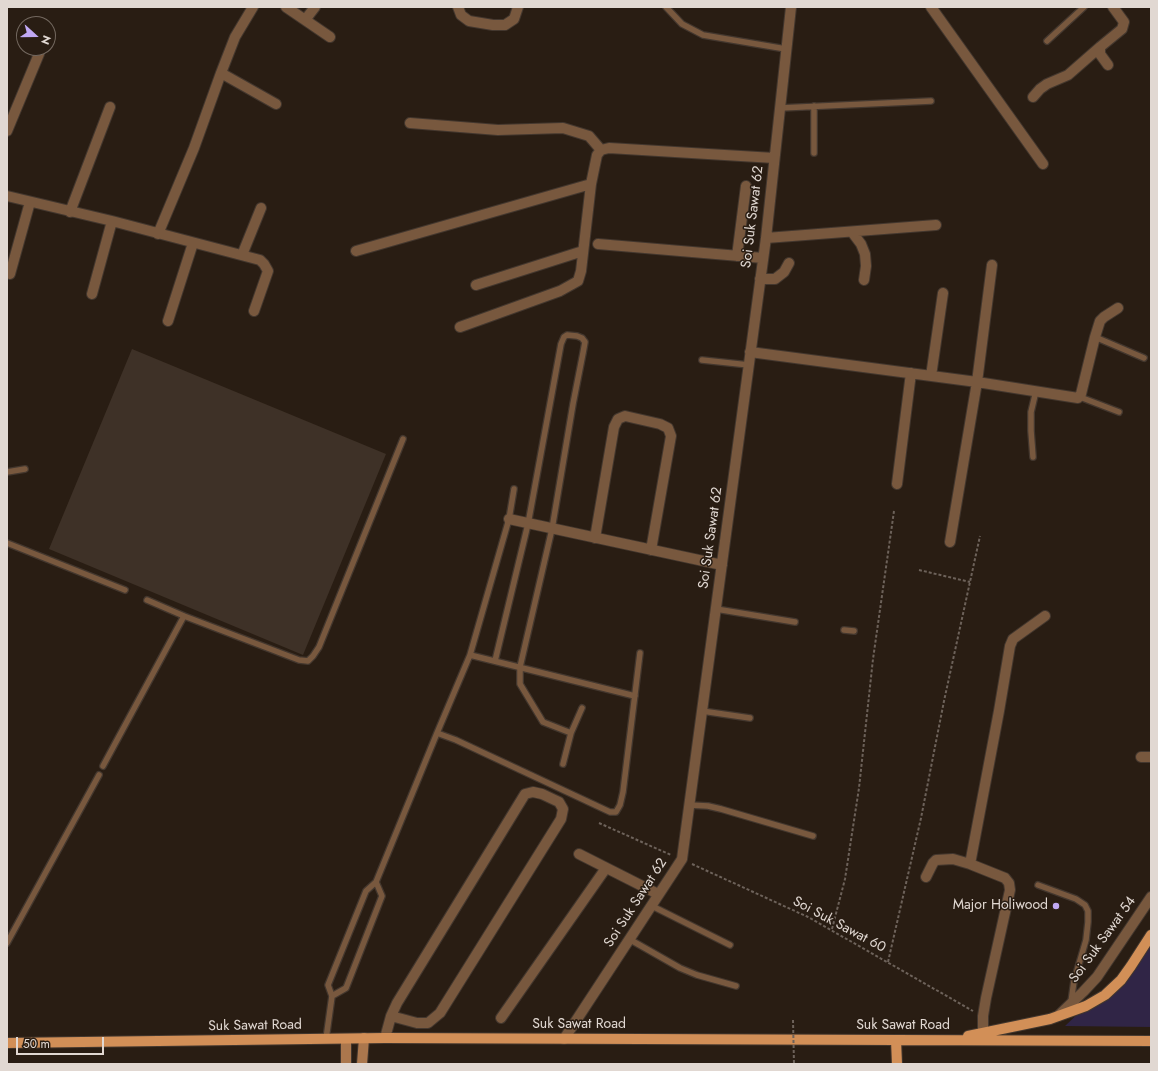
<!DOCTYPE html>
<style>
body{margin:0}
#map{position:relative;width:1158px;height:1071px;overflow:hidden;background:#291d13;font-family:Jost,sans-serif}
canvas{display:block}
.frame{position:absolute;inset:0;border:8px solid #e1d8d2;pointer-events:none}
.north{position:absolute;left:16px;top:16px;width:40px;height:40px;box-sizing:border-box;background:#291d13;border:1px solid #73685f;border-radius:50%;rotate:111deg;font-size:11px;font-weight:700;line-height:16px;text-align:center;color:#e1d8d2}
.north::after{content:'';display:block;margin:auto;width:14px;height:18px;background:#c0a8f3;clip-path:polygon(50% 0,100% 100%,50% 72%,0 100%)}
.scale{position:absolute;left:16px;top:1037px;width:88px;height:18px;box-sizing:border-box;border:2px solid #e1d8d2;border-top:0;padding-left:5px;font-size:12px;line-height:14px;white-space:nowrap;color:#e1d8d2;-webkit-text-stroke:3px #291d13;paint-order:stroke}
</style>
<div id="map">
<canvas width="1158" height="1071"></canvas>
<div class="frame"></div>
<div class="north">N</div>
<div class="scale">50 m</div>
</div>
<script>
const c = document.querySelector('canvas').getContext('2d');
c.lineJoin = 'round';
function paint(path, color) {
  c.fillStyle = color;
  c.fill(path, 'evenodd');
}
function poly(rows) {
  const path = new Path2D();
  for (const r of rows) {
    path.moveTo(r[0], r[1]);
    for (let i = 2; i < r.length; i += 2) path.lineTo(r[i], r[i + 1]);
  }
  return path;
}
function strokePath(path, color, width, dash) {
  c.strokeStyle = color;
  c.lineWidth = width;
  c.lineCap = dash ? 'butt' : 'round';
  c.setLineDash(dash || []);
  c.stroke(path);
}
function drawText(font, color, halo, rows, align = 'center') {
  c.font = font + ' Jost,sans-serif';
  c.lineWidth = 3;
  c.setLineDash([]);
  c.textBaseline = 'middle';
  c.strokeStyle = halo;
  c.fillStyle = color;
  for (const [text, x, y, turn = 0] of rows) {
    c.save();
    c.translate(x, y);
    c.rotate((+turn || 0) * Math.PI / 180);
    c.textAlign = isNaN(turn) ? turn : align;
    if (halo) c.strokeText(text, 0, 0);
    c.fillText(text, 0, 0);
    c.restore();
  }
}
paint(poly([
 [1151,934,1151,1027,1065,1026,1134,960]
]), '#302546');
paint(poly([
 [132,349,386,454,303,655,49,549]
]), '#3e3127');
const lane = poly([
 [666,7,682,24,703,35,786,49],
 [1047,41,1084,7],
 [780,108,931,101],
 [814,153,814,106],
 [1095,337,1144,358],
 [702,360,749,365],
 [1080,397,1119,412],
 [1033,457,1031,431,1031,412,1036,391],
 [7,472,25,469],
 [7,543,125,590],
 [147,600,184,616],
 [716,609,795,622],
 [844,630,854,631],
 [470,655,635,696],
 [495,661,528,524,561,344,564,337,567,335,577,336,582,338,585,342,583,353,573,404,552,529,520,667,520,684,543,722,571,733,582,708],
 [702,711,750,718],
 [437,733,470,655,509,519,514,489],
 [563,764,571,733],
 [103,766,184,616,299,660,308,661,313,656,319,647,403,439],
 [689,805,708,806,721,809,813,836],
 [1038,885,1076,899,1085,905,1088,911,1088,922,1086,940,1074,981,1071,1002],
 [650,905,730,945],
 [629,939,680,968,697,975,736,986],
 [7,943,99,775],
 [332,996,346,988,382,896,376,882],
 [326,1039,332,996,328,985,366,891,376,882,437,733,456,740,610,812,616,812,620,805,623,792,640,653]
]);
const street = poly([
 [286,7,330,37],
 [458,7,461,15,469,21,493,25,505,25,514,19,518,7],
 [931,7,1043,164],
 [305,20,315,7],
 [1108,65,1100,54,1100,47,1122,29,1124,22,1113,7],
 [221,73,276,104],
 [1033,97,1040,89,1047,84,1068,75,1100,47],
 [410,123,498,130,563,128,589,136,601,150],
 [7,131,39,54],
 [7,196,112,221,260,260,264,264,268,271,254,311],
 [70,212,110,107],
 [852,232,861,244,865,254,866,266,864,280],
 [158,234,194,148,221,73,235,37,253,7],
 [766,238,936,225],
 [598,244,763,258],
 [356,251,591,184,597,155,601,150,609,148,774,158],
 [242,255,261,208],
 [737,256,746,186],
 [10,274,30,202],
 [760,279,775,279,784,272,789,263],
 [476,285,583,251],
 [92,294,112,221],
 [168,321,193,243],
 [460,327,560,291,578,281,581,271,591,184],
 [750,352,977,382,1078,398,1081,394,1095,337,1100,321,1104,317,1118,308],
 [931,376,943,293],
 [897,484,911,373],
 [509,519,722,565],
 [595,538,614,427,618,419,625,416,660,424,668,428,671,436,651,550],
 [950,542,977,382,992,265],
 [1141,757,1151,757],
 [579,854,658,894],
 [926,877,933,863,936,860,953,859,970,864],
 [1058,1016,1083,992,1097,977,1151,897],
 [501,1018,606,868],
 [983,1033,983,1016,986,998,1010,890,1009,883,1005,878,970,864,999,711,1010,646,1013,639,1045,616],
 [385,1038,391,1016,397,1003,525,794,533,792,542,794,559,802,563,809,561,819,440,1013,428,1023,417,1023,391,1016],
 [564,1039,682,859,766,238,791,7]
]);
const secondary = poly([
 [346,1039,346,1064],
 [362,1064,364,1038]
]);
const primary = poly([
 [968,1036,1050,1019,1086,1006,1105,995,1121,980,1131,966,1151,935],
 [896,1040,897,1064],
 [7,1043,385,1038,1151,1041]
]);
strokePath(lane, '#43372e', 8);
strokePath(street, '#43372e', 12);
strokePath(secondary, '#43372e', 12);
strokePath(primary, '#43372e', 12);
strokePath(poly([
 [919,570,970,582],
 [599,823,671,855],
 [692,864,808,917,973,1011],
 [832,929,845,879,859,788,873,659,894,511],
 [888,962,921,818,944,701,980,536]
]), '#6d625a', 2, [3, 2]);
strokePath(lane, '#78583e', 5.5);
strokePath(street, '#78583e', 10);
strokePath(secondary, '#ab774d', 10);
strokePath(primary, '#d28f57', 10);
strokePath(poly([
 [793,1020,794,1064]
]), '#6d625a', 2, [3, 2]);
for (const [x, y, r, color] of [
 [1056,906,4,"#c0a8f3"]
]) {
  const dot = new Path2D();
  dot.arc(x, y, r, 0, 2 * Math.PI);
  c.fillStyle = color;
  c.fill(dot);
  strokePath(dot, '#291d13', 1.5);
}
drawText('14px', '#e1d8d2', '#291d13', [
 ["Soi Suk Sawat 62",753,217,-83],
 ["Soi Suk Sawat 62",711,538,-82],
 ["Soi Suk Sawat 62",636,903,-57],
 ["Soi Suk Sawat 60",839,925,28],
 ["Soi Suk Sawat 54",1103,940,-54],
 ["Suk Sawat Road",579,1025],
 ["Suk Sawat Road",255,1026,-1],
 ["Suk Sawat Road",903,1026]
]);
drawText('14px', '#e1d8d2', '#291d13', [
 ["Major Holiwood",1048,906]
], 'right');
</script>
